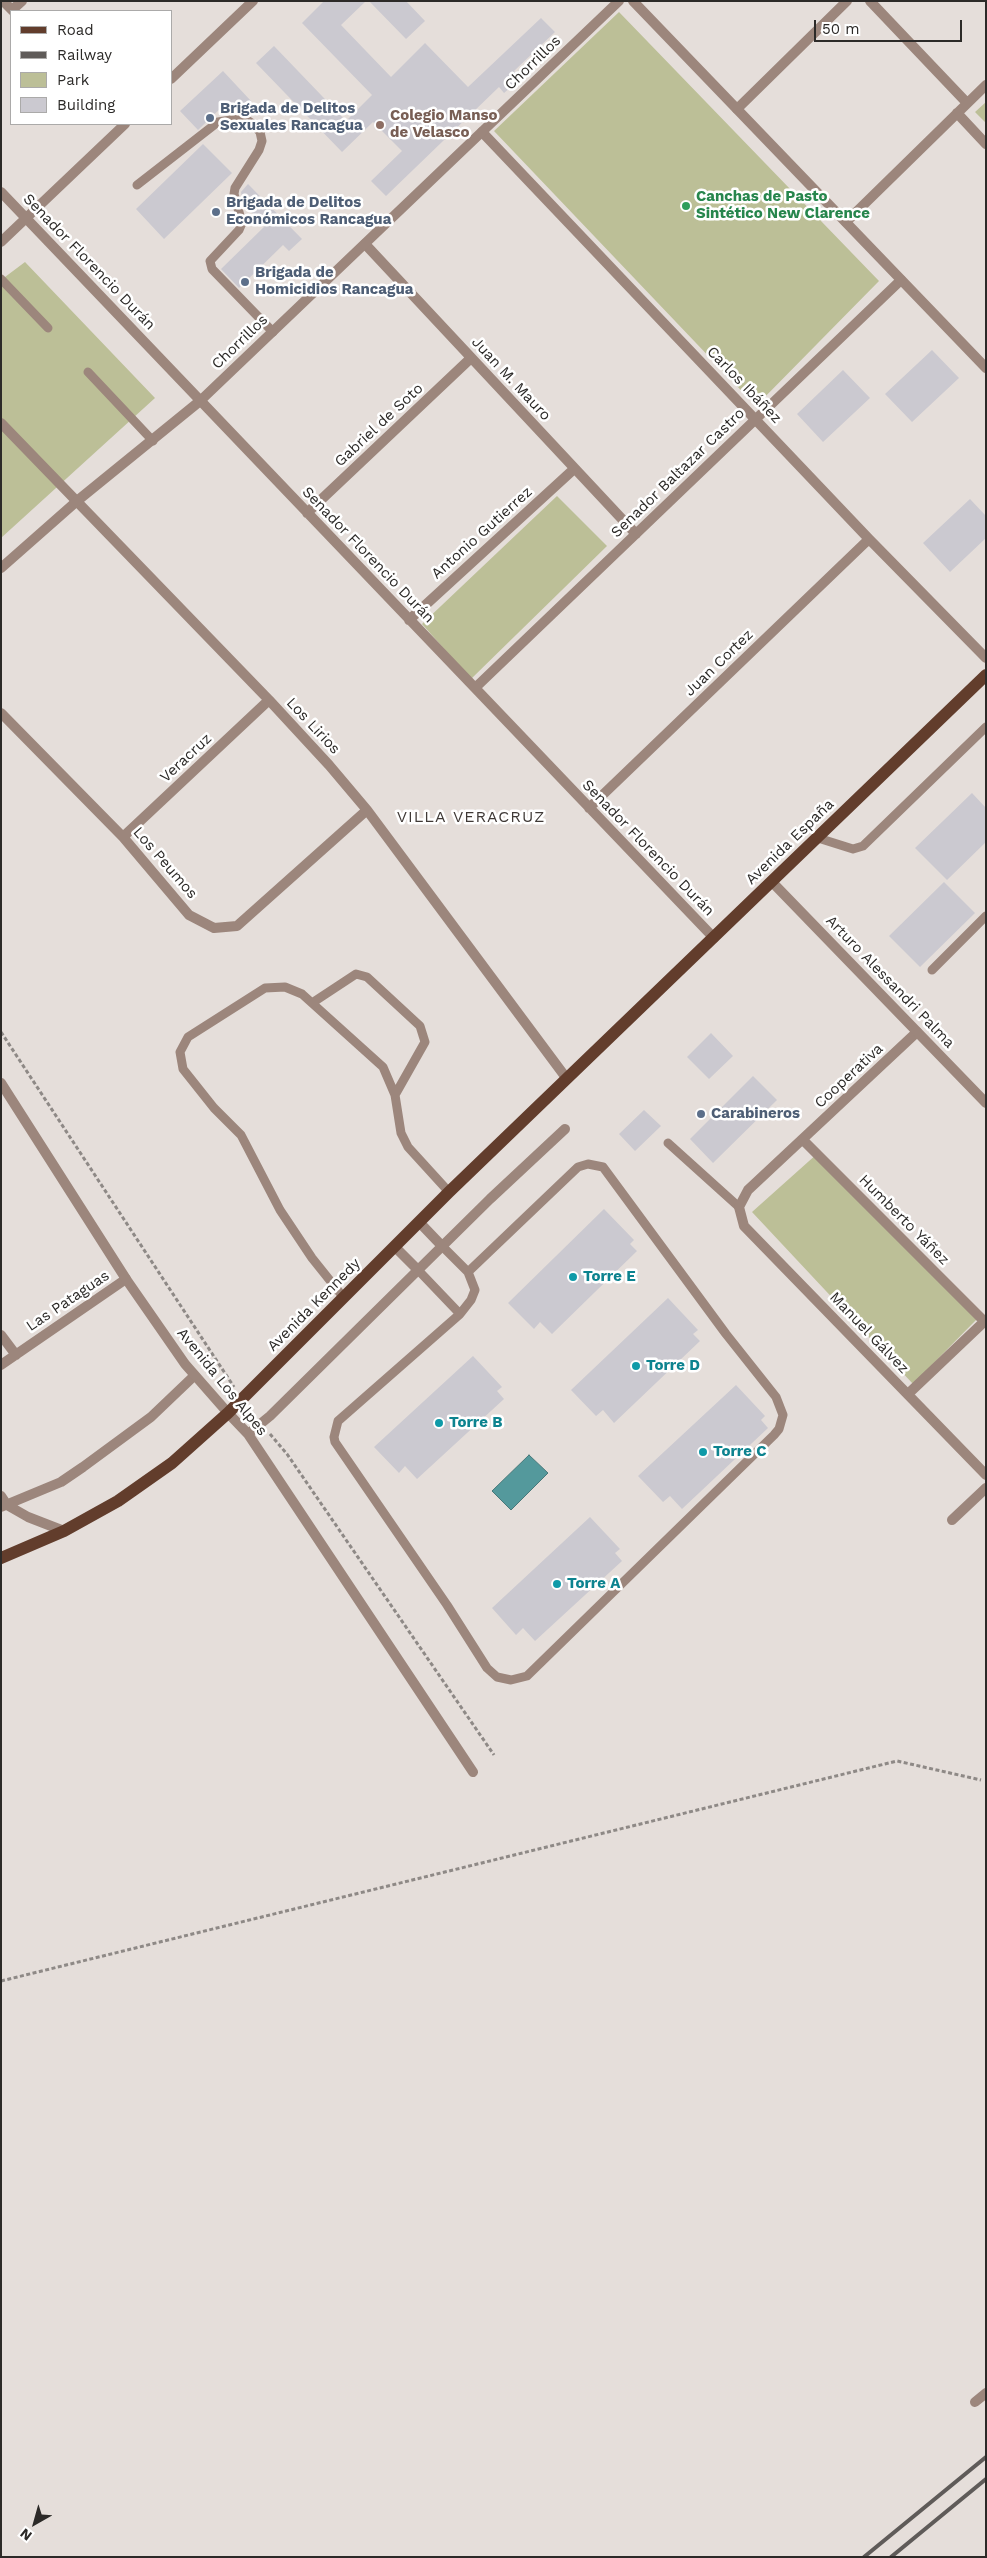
<!DOCTYPE html>
<meta charset="utf-8">
<style>
body{margin:0}
#map{position:relative;width:987px;height:2558px;overflow:hidden;background:#e5deda;font-family:"Work Sans",sans-serif}
canvas{display:block}
.frame{position:absolute;inset:0;border:2px solid #2c2a28;pointer-events:none}
.legend{position:absolute;left:10px;top:10px;width:162px;height:115px;box-sizing:border-box;background:#fff;border:1px solid #abaaa9;margin:0;padding:6px 9px;list-style:none;font-size:15px;color:#2c2a28}
.legend li{display:flex;align-items:center;gap:10px;height:25px}
.legend b{width:25px;border:1px solid #abaaa9}
.north{position:absolute;left:10px;top:2498px;width:50px;height:50px;-webkit-text-stroke:4px #fff;paint-order:stroke;rotate:218deg;font-size:14px;font-weight:700;line-height:20px;text-align:center;color:#2c2a28}
.north::after{content:'';display:block;margin:auto;width:18px;height:22px;background:#2c2a28;clip-path:polygon(50% 0,100% 100%,50% 72%,0 100%)}
.scale{position:absolute;left:814px;top:20px;width:148px;height:22px;box-sizing:border-box;border:2px solid #2c2a28;border-top:0;padding-left:6px;font-size:15px;line-height:18px;white-space:nowrap;color:#2c2a28;-webkit-text-stroke:4px #fff;paint-order:stroke}
</style>
<div id="map">
<canvas width="987" height="2558"></canvas>
<div class="frame"></div>
<ul class="legend">
<li><b style="height:6px;background:#623d2c"></b>Road</li>
<li><b style="height:6px;background:#5f5b59"></b>Railway</li>
<li><b style="height:14px;background:#bcbf97"></b>Park</li>
<li><b style="height:14px;background:#cbc9d0"></b>Building</li>
</ul>
<div class="north">N</div>
<div class="scale">50 m</div>
</div>
<script>
const c = document.querySelector('canvas').getContext('2d');
c.lineJoin = 'round';
function paint(path, color) {
  c.fillStyle = color;
  c.fill(path, 'evenodd');
}
function poly(rows) {
  const path = new Path2D();
  for (const r of rows) {
    path.moveTo(r[0], r[1]);
    for (let i = 2; i < r.length; i += 2) path.lineTo(r[i], r[i + 1]);
  }
  return path;
}
function strokePath(path, color, width, dash) {
  c.strokeStyle = color;
  c.lineWidth = width;
  c.lineCap = dash ? 'butt' : 'round';
  c.setLineDash(dash || []);
  c.stroke(path);
}
function drawText(font, color, halo, rows, align = 'center') {
  c.font = font + ' "Work Sans",sans-serif';
  c.lineWidth = 5;
  c.setLineDash([]);
  c.textBaseline = 'middle';
  c.strokeStyle = halo;
  c.fillStyle = color;
  for (const [text, x, y, turn = 0] of rows) {
    c.save();
    c.translate(x, y);
    c.rotate((+turn || 0) * Math.PI / 180);
    c.textAlign = isNaN(turn) ? turn : align;
    if (halo) c.strokeText(text, 0, 0);
    c.fillText(text, 0, 0);
    c.restore();
  }
}
paint(poly([
 [619,12,879,281,756,406,494,131],
 [986,102,986,123,975,112],
 [25,262,155,398,1,538,1,280],
 [557,496,607,546,471,679,422,624],
 [818,1153,978,1318,913,1384,752,1212]
]), '#bcbf97');
const water = poly([
 [529,1455,548,1473,511,1510,492,1491,529,1455]
]);
paint(water, '#54999c');
strokePath(water, '#487879', 1);
paint(poly([
 [324,1,366,1,341,25,391,77,425,43,468,87,541,18,555,32,514,71,521,78,504,93,499,87,386,196,371,181,402,151,373,122,342,152,256,63,274,46,346,121,372,95,302,23],
 [369,1,406,1,425,21,406,39],
 [223,71,251,101,238,113,230,114,223,106,198,130,180,111],
 [203,144,232,173,164,239,136,209],
 [248,184,302,239,289,251,283,245,239,288,221,269,265,226,243,204,241,192],
 [932,350,959,378,912,422,885,394],
 [843,370,870,398,823,442,797,414],
 [970,499,986,516,986,538,950,572,923,543],
 [972,793,986,808,986,842,947,880,915,848],
 [944,882,975,913,920,967,889,936],
 [711,1033,733,1056,709,1079,687,1057],
 [753,1076,777,1100,713,1163,690,1139],
 [644,1110,661,1126,635,1151,619,1134],
 [604,1209,634,1240,630,1244,637,1251,552,1334,540,1322,534,1329,508,1303],
 [668,1298,698,1330,693,1334,700,1341,614,1423,603,1410,596,1416,571,1390],
 [473,1356,502,1387,497,1391,504,1399,417,1479,405,1466,399,1473,374,1447],
 [736,1385,765,1416,761,1420,768,1428,682,1509,670,1496,663,1502,638,1476],
 [590,1517,620,1549,615,1553,622,1561,535,1641,523,1628,516,1635,492,1608]
]), '#cbc9d0');
strokePath(poly([
 [1,1032,234,1387],
 [270,1434,287,1454,494,1755],
 [1,1981,897,1761,981,1780]
]), '#8e8986', 3, [4, 2.5]);
strokePath(poly([
 [137,185,218,122,244,118,253,124,260,132,262,141,259,150,235,188,234,194,242,223,239,230,210,261,212,269,273,332],
 [1,279,48,328],
 [88,372,153,441],
 [818,838,853,849,863,846,986,727],
 [932,970,986,916],
 [312,1003,356,974,367,977,420,1026,425,1042,395,1095],
 [668,1143,739,1207],
 [442,1246,468,1272,475,1290,471,1300,460,1314,338,1421,334,1437,335,1442,447,1605,487,1668,497,1677,511,1680,527,1676,774,1435,779,1429,783,1415,776,1397,726,1334,603,1167,588,1164,578,1167,468,1272],
 [418,1270,460,1314],
 [344,1298,312,1258,280,1210,241,1135,214,1108,183,1069,180,1052,188,1037,265,988,285,987,302,994,383,1067,395,1095,401,1133,408,1147,449,1192]
]), '#9c867c', 9);
strokePath(poly([
 [3,1,13,11],
 [870,1,967,103],
 [12,10,22,1],
 [171,79,253,1],
 [737,109,847,1],
 [957,113,986,144],
 [482,132,869,539,986,658],
 [1,192,714,938],
 [846,222,986,85],
 [1,242,125,124],
 [365,244,636,534],
 [1,423,269,700,329,765,367,810,567,1079],
 [307,513,471,358],
 [409,620,574,469],
 [475,688,901,280],
 [1,713,123,837,189,915,214,928,237,926,367,810],
 [589,808,869,539],
 [123,837,269,700],
 [917,1032,748,1190,739,1207,744,1226,986,1475],
 [803,1140,984,1321],
 [420,1223,442,1246],
 [395,1247,418,1270],
 [1,1335,16,1355],
 [1,1365,126,1279],
 [908,1394,986,1320],
 [228,1413,248,1434,473,1772],
 [248,1434,270,1416,490,1199,565,1129],
 [1,1496,7,1505,28,1517,64,1531],
 [1,1507,61,1482,83,1467,151,1417,194,1376],
 [952,1520,986,1488],
 [975,2402,986,2393]
]), '#9c867c', 10);
strokePath(poly([
 [633,1,986,368],
 [1,568,77,501,200,401,619,1],
 [772,882,986,1103],
 [1,1083,126,1279,185,1364,228,1413]
]), '#9c867c', 10);
strokePath(poly([
 [1,1558,64,1531,118,1501,172,1463,228,1413,449,1192,986,675]
]), '#623d2c', 12);
strokePath(poly([
 [864,2557,986,2457],
 [891,2557,986,2479]
]), '#5f5b59', 4);
for (const [x, y, r, color] of [
 [210,118,5,"#5c6f8a"],
 [380,125,5,"#8d6e63"],
 [686,206,5,"#2e9e5b"],
 [216,212,5,"#5c6f8a"],
 [245,282,5,"#5c6f8a"],
 [701,1114,5,"#5c6f8a"],
 [573,1277,5,"#0f9aa8"],
 [636,1366,5,"#0f9aa8"],
 [439,1423,5,"#0f9aa8"],
 [703,1452,5,"#0f9aa8"],
 [557,1584,5,"#0f9aa8"]
]) {
  const dot = new Path2D();
  dot.arc(x, y, r, 0, 2 * Math.PI);
  c.fillStyle = color;
  c.fill(dot);
  strokePath(dot, '#fff', 2);
}
drawText('15px', '#2c2a28', '#fff', [
 ["Chorrillos",533,63,-44],
 ["Senador Florencio Durán",89,262,46],
 ["Chorrillos",240,342,-44],
 ["Juan M. Mauro",511,379,47],
 ["Carlos Ibáñez",744,385,46],
 ["Gabriel de Soto",379,425,-43],
 ["Senador Baltazar Castro",678,473,-44],
 ["Antonio Gutierrez",482,533,-42],
 ["Senador Florencio Durán",368,555,46],
 ["Juan Cortez",719,663,-44],
 ["Los Lirios",313,726,47],
 ["Veracruz",186,758,-43],
 ["Avenida España",790,842,-44],
 ["Senador Florencio Durán",648,848,46],
 ["Los Peumos",165,863,49],
 ["Arturo Alessandri Palma",890,982,46],
 ["Cooperativa",849,1076,-43],
 ["Humberto Yáñez",904,1220,45],
 ["Las Pataguas",68,1301,-34],
 ["Avenida Kennedy",314,1305,-45],
 ["Manuel Gálvez",869,1333,46],
 ["Avenida Los Alpes",222,1382,51]
]);
drawText('bold 15px', '#4e5e75', '#fff', [
 ["Brigada de Delitos",220,109],
 ["Sexuales Rancagua",220,126],
 ["Brigada de Delitos",226,203],
 ["Económicos Rancagua",226,220],
 ["Brigada de",255,273],
 ["Homicidios Rancagua",255,290],
 ["Carabineros",711,1114]
], 'left');
drawText('bold 15px', '#785e54', '#fff', [
 ["Colegio Manso",390,116],
 ["de Velasco",390,133]
], 'left');
drawText('bold 15px', '#27864d', '#fff', [
 ["Canchas de Pasto",696,197],
 ["Sintético New Clarence",696,214]
], 'left');
drawText('bold 15px', '#0d838f', '#fff', [
 ["Torre E",583,1277],
 ["Torre D",646,1366],
 ["Torre B",449,1423],
 ["Torre C",713,1452],
 ["Torre A",567,1584]
], 'left');
c.letterSpacing = '1px';
drawText('16px', '#3f3936', '#fff', [
 ["VILLA VERACRUZ",471,817]
]);
c.letterSpacing = '0px';
</script>
